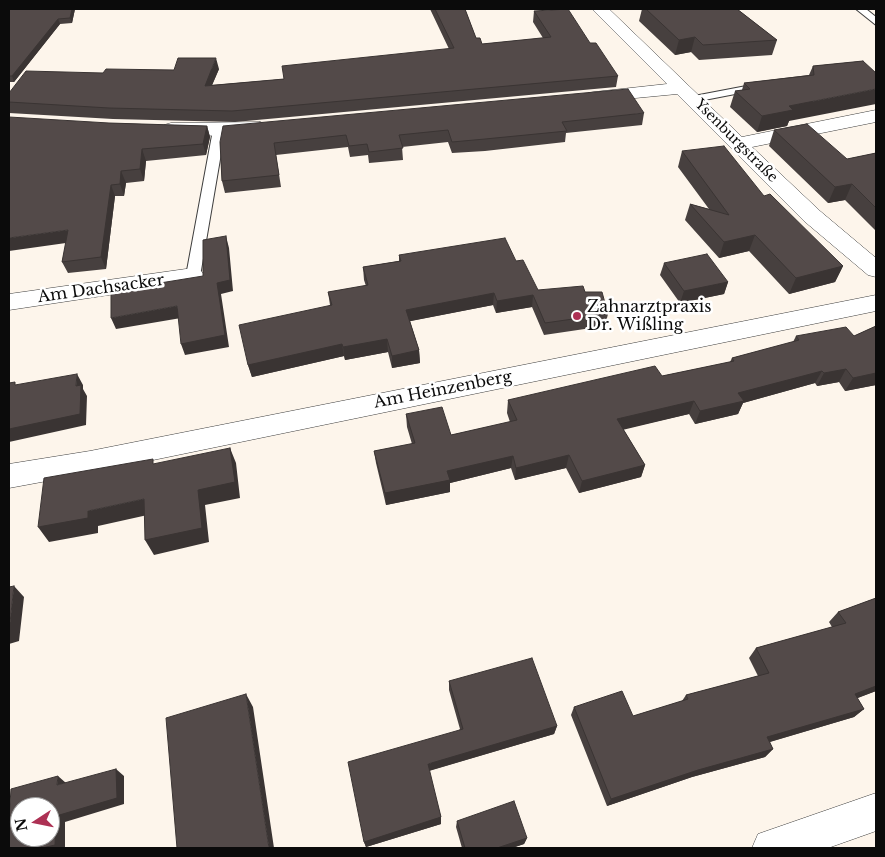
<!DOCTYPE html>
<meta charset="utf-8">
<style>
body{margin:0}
#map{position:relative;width:885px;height:857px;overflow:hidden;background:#fdf5eb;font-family:"Libre Baskerville",serif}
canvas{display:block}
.frame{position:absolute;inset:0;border:10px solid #0b0b0b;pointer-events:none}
.north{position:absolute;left:10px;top:797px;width:50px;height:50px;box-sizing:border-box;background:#fff;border:1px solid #9d9d9d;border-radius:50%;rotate:259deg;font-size:14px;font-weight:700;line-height:20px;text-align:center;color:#0b0b0b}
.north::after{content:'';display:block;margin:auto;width:18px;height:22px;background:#ad3154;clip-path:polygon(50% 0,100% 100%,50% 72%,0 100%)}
</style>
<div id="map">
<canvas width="885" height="857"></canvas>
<div class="frame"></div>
<div class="north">N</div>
</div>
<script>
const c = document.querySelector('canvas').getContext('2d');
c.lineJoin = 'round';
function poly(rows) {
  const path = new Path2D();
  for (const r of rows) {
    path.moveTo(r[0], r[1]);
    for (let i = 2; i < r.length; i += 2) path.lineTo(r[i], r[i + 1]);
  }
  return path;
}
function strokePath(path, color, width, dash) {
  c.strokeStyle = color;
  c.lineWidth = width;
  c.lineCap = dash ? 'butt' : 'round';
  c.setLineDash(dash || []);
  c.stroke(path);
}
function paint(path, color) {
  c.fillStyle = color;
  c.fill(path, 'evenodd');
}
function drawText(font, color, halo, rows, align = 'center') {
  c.font = font + ' "Libre Baskerville",serif';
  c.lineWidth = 5;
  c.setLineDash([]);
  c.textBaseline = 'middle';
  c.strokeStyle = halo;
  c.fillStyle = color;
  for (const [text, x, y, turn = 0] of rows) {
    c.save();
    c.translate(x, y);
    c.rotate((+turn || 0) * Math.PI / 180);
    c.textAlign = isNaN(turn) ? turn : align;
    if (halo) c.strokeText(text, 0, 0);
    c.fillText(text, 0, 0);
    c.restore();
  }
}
const service = poly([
 [856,9,866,9,876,17,876,25,856,9],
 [762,83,766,84,766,88,694,102,689,99,694,96,762,83],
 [219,127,225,130,200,276,193,280,186,276,213,130,219,127]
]);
const minor = poly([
 [592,9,609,9,742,137,876,110,876,122,752,147,820,211,876,258,876,277,868,275,804,221,677,94,594,102,588,101,585,97,588,93,594,92,667,84,592,9],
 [260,122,267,124,269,128,267,132,235,136,171,135,164,133,162,129,164,125,171,123,260,122],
 [193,268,201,271,205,276,201,281,9,310,9,294,193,268],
 [876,295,876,311,90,473,9,488,9,464,90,451,876,295]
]);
const tertiary = poly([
 [876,793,876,831,828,848,752,848,758,834,876,793]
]);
strokePath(service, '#3e3e3e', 2);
strokePath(minor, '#3e3e3e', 1);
strokePath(tertiary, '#3e3e3e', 1);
paint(service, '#fff');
paint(minor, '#fff');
paint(tertiary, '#fff');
paint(poly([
 [9,9,75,9,72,23,60,24,14,82,9,82],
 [408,9,465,9,476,38,482,44,543,38,533,22,534,11,590,43,618,76,616,87,235,122,113,119,9,113,9,93,103,73,174,70,219,69,212,85,284,79,449,49,430,9,409,10],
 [642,9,737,9,777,40,772,55,699,60,691,52,675,55,639,21],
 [863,61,789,121,787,126,757,132,730,107,735,91,742,90,744,83,809,75,813,66],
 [644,113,642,125,566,133,565,142,485,151,452,153,448,142,402,147,403,160,369,163,368,155,350,157,348,147,276,155,281,187,225,193,222,181,220,142],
 [109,123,207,126,210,137,206,155,146,161,144,181,126,183,124,196,115,196,106,269,68,273,62,262,66,243],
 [774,130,847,159,876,153,876,231,845,200,828,203,769,146],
 [682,151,764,196,843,266,835,282,789,294,749,251,719,258,685,220,690,204,709,209,678,167],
 [399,255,516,261,538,290,585,292,608,314,605,326,544,335,532,307,496,313,493,305,410,321,419,350,420,363,392,368,388,352,345,360,344,356,252,377,248,365,330,305,328,292,366,286,364,280,363,267,399,261],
 [664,263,728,282,724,294,680,303,660,275],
 [876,326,876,385,845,391,839,382,817,386,815,383,743,403,738,414,695,424,689,414,623,429,645,465,641,477,579,493,566,468,515,480,511,468,450,483,450,492,386,505,376,463,374,451,412,444,407,427,406,414,451,435,510,422,507,413,508,400,662,376,730,362,732,358,793,342,796,336,854,336],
 [876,598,876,691,857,698,864,709,854,717,770,742,773,749,765,757,692,777,607,806,571,715,574,707,633,716,682,701,686,695,758,676,749,658,756,648,832,627,829,622,838,612],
 [449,681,557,726,554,734,429,771,441,817,441,824,366,847,364,842,460,729,449,690],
 [457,821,527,838,524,844,512,848,462,848,456,827]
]), '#47403f');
paint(poly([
 [72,9,75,9,72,23,70,18],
 [58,19,60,24,14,82,12,76],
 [695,37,691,52,675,55,679,40],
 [216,58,219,69,207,97,205,86],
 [876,89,876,104,789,121,787,126,757,132,762,116,789,106],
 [207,126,210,137,206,155,203,144],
 [142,149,146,161,144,181,140,169],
 [121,171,126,183,124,196,120,184],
 [852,184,845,200,828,203,835,187],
 [111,185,115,196,106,269,101,257],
 [68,230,73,242,9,251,9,238],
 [755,235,749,251,719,258,724,242],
 [226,236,229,248,233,291,221,294,229,347,185,355,181,344,217,283],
 [843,266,835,282,789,294,796,278],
 [728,282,724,294,680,303,684,291],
 [494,293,493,305,406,322,406,310],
 [533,295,532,307,496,313,497,301],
 [177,306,181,318,116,329,111,318],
 [387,339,388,352,345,360,343,347],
 [342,344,344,356,252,377,248,365],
 [419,350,420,363,392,368,392,356],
 [846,369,839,382,817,386,824,373],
 [822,371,815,383,743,403,738,414,695,424,700,411,738,393],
 [876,373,876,385,845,391,853,378],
 [77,374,83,385,83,389,87,396,86,425,9,442,9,429,76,386],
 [694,401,689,414,614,432,617,419],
 [230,448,236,463,240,498,205,505,209,542,154,555,145,540,198,490],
 [569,455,566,468,515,480,516,468],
 [513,456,511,468,450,483,450,492,386,505,385,493,447,471],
 [645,465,641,477,579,493,582,481],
 [144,499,152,514,98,526,98,533,49,542,38,527,88,511],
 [14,586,24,597,19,641,9,644,9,632],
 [876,686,876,691,845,703,855,694],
 [246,694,253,707,274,848,269,848],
 [864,709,854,717,759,745,767,737],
 [557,726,554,734,428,771,428,764],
 [773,749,765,757,692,777,607,806,611,799,698,770],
 [116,769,124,776,124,804,65,822,65,848,42,848,56,816],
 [58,776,66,783,57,785],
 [441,817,441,824,366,847,364,842],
 [527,838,524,844,512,848,497,848]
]), '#3a3433');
const building = poly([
 [9,9,72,9,70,18,58,19,12,76,9,76,9,9],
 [435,9,465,9,476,38,480,38,482,44,551,37,534,11,568,9,590,43,596,43,618,76,232,111,109,108,9,102,9,93,26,71,103,73,106,69,174,70,178,58,216,58,205,86,284,79,282,66,454,48,435,9],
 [646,9,737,9,777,40,703,45,695,37,679,40,646,9],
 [863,61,876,73,876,89,789,106,793,110,762,116,735,91,750,89,744,83,814,75,813,66,863,61],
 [628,89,644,113,562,122,567,131,485,139,452,142,448,130,399,135,403,148,369,152,367,144,349,146,346,135,274,143,279,175,222,181,220,142,223,126,628,89],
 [9,117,109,123,207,126,203,144,142,149,140,169,121,171,120,184,111,185,101,257,62,262,68,230,9,238,9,117],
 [807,124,847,159,876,153,876,208,852,184,835,187,774,130,807,124],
 [724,146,764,196,770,194,843,266,796,278,755,235,724,242,690,204,729,215,682,151,724,146],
 [226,236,230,280,217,283,225,335,181,344,177,306,111,318,111,291,203,276,203,240,226,236],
 [505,238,516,261,523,260,538,290,583,286,585,292,602,292,608,314,545,323,533,295,497,301,494,293,406,310,419,350,392,356,387,339,343,347,342,344,248,365,239,325,332,305,328,292,368,285,363,267,401,261,399,255,505,238],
 [707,254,728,282,684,291,664,263,707,254],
 [876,326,876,373,853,378,846,369,824,373,822,371,738,393,744,401,700,411,694,401,617,419,645,465,582,481,569,455,516,468,513,456,447,471,450,480,385,493,374,451,415,443,406,414,442,407,451,435,517,420,508,400,655,366,662,376,734,361,732,358,799,340,796,336,846,327,854,336,876,326],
 [77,374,76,386,81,385,80,414,9,429,9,383,15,382,15,385,77,374],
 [230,448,235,482,198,490,202,528,145,540,144,499,88,511,88,518,38,527,44,478,153,459,153,464,230,448],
 [14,586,9,632,9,587,14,586],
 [876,598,876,686,855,694,864,709,767,737,773,749,698,770,611,799,574,707,622,691,633,716,688,699,686,695,769,673,756,648,846,623,838,612,876,598],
 [532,658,557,726,428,764,441,817,364,842,348,762,463,729,449,681,532,658],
 [246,694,269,848,177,848,166,718,246,694],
 [116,769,117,798,56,816,55,845,42,848,9,848,9,819,11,789,58,776,57,785,116,769],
 [20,807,50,807,50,837,20,837,20,807],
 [514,801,527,838,497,848,465,848,457,821,514,801]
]);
paint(building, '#534a49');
strokePath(building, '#3a3433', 1);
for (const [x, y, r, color] of [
 [577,316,5,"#ad3154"]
]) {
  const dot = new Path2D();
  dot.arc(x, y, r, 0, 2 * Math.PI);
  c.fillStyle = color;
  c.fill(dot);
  strokePath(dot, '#fff', 2);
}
drawText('14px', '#0b0b0b', '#fff', [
 ["Ysenburgstraße",736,141,45]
]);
drawText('16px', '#0b0b0b', '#fff', [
 ["Am Dachsacker",101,289,-8],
 ["Am Heinzenberg",443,390,-11]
]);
drawText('16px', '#0b0b0b', '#fff', [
 ["Zahnarztpraxis",587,307],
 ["Dr. Wißling",587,325]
], 'left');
</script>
